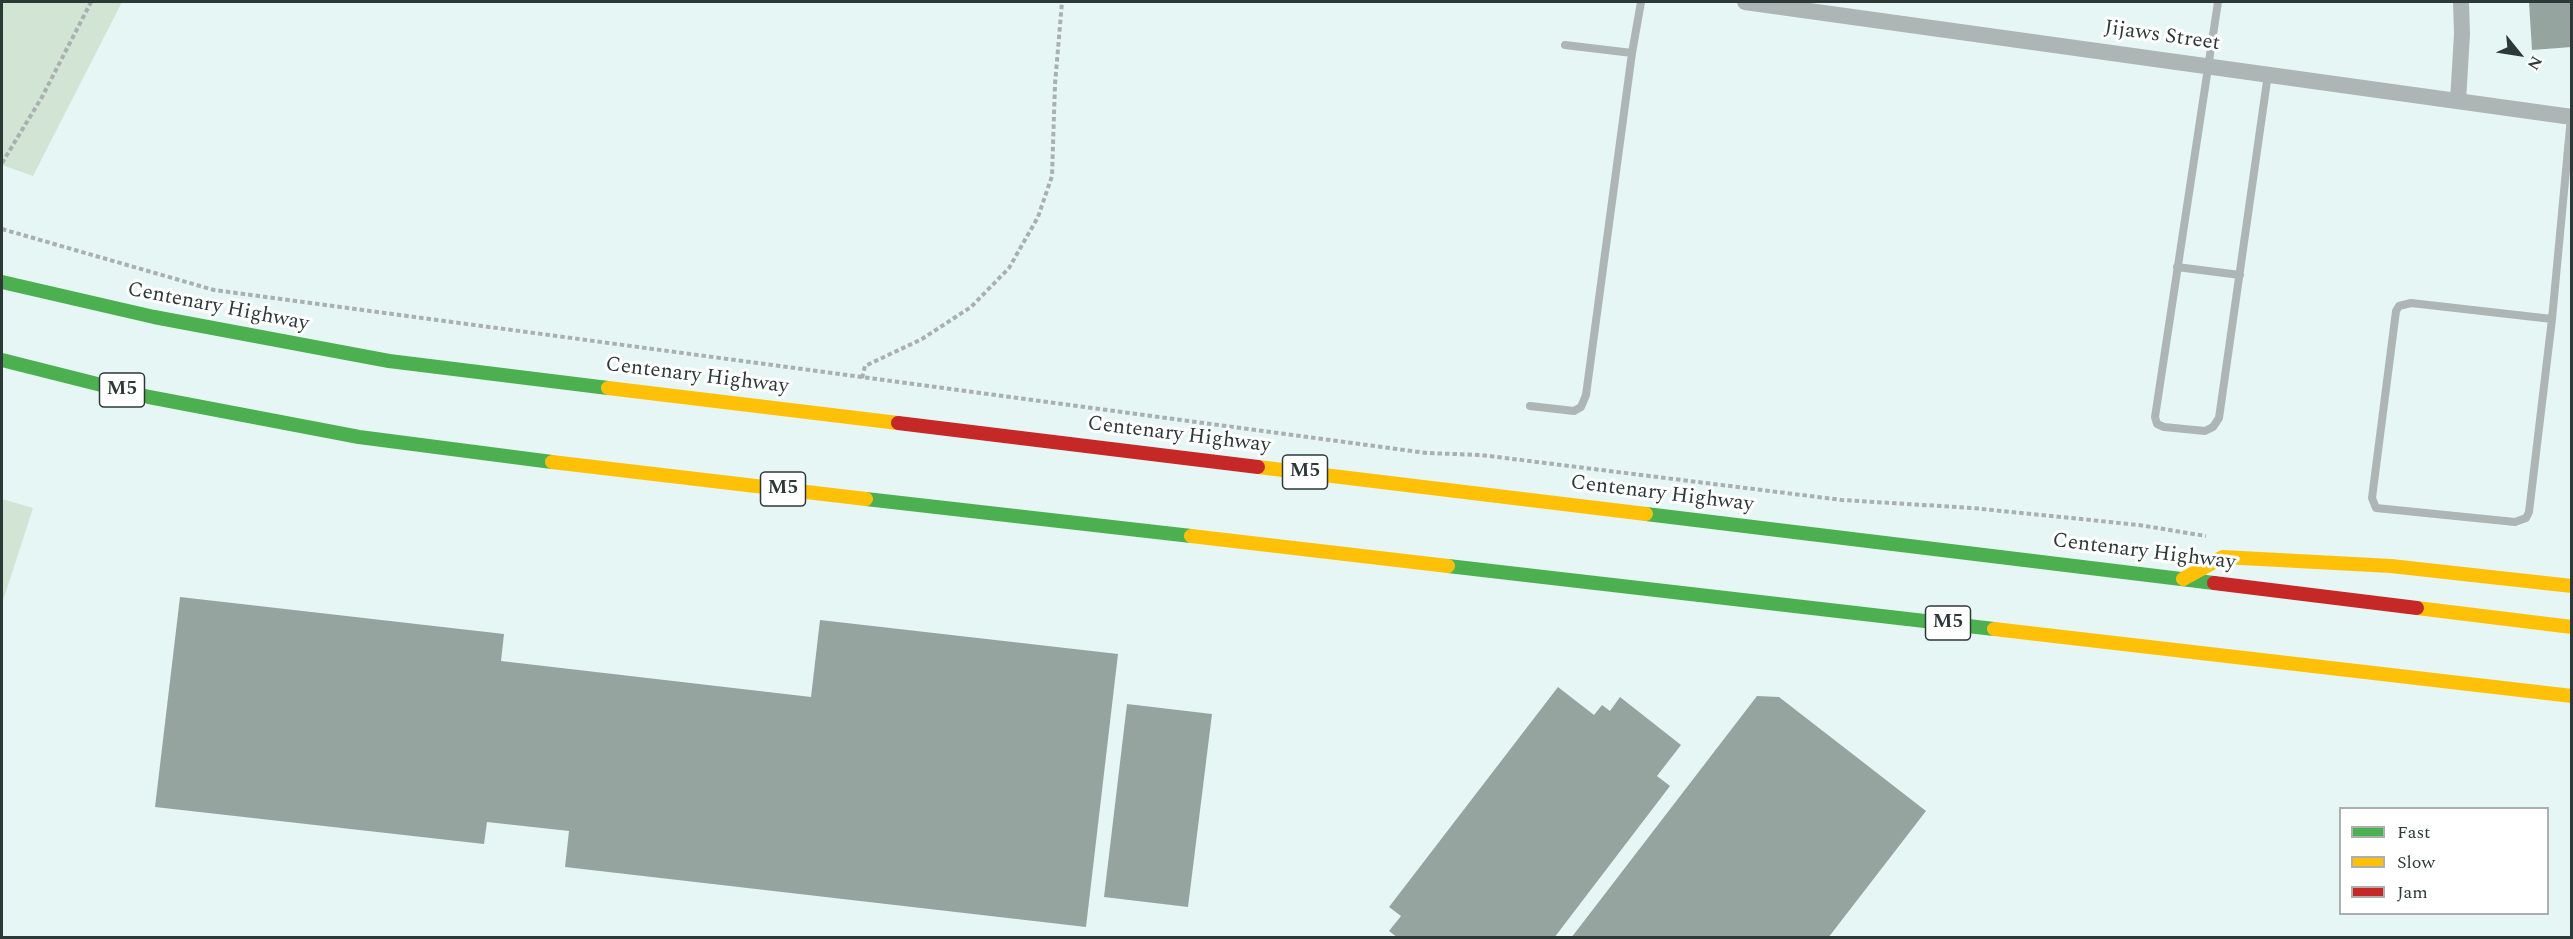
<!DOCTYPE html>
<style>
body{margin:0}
#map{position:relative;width:2573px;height:939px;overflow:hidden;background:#e6f6f4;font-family:Spectral,serif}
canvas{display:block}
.frame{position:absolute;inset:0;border:3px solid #2d3937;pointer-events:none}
.legend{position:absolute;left:2339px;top:807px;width:210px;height:108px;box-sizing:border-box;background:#fff;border:2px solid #abb0af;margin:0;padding:8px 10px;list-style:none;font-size:18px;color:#2d3937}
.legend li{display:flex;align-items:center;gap:12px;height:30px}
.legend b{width:30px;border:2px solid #abb0af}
.north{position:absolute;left:2489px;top:24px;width:60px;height:60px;-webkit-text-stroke:4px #fff;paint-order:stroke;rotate:120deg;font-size:16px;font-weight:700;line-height:24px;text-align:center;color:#2d3937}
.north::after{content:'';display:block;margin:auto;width:21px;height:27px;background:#2d3937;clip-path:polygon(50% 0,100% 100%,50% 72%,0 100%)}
</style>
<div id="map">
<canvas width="2573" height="939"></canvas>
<div class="frame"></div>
<ul class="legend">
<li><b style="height:8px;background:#4caf50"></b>Fast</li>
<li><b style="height:8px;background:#ffc107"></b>Slow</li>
<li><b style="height:8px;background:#c62828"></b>Jam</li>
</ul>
<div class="north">N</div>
</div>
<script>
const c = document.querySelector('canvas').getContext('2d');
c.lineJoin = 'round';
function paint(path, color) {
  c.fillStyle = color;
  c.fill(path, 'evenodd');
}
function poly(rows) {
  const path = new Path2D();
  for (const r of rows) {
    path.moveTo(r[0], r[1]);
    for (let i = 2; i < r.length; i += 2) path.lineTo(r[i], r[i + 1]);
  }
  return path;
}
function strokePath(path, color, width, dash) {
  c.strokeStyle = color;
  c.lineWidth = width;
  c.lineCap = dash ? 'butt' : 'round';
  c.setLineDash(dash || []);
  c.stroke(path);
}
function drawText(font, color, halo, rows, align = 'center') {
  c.font = font + ' Spectral,serif';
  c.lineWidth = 6;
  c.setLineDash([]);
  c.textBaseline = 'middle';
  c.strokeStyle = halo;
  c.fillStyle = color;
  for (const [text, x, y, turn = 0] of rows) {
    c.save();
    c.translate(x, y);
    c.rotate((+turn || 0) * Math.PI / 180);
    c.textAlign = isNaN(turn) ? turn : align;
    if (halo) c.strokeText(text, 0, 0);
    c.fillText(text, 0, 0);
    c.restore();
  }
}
paint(poly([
 [2,2,122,2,33,176,2,165],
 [2,499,33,508,2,604]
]), '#d2e4d4');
paint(poly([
 [2529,2,2572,2,2572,47,2532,50],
 [180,597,504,634,501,661,811,697,820,620,1118,654,1086,927,565,867,569,831,487,822,484,844,155,807],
 [1558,687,1594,715,1602,705,1610,711,1620,697,1681,745,1657,776,1670,786,1554,938,1398,938,1389,931,1401,916,1389,907],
 [1757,696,1779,697,1926,811,1828,938,1571,938],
 [1127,704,1212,714,1188,907,1104,897]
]), '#96a4a0');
strokePath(poly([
 [2,163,42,97,91,2],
 [2,229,214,290,1427,453,1481,455,1842,500,1973,508,2139,525,2206,536],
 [862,378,865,366,922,339,971,307,1009,268,1038,217,1052,176,1055,84,1062,2]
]), '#a9b0b0', 4, [4.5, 3]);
strokePath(poly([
 [2218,2,2155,417,2157,424,2164,427,2205,431,2213,427,2219,418,2268,74],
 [1565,45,1632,53,1641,2],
 [2177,267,2240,275],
 [2552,319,2411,303,2399,306,2396,311,2372,498,2376,508,2515,522,2526,518,2529,512,2552,319,2571,117],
 [1530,406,1574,411,1581,407,1586,395,1632,53]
]), '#aeb5b5', 8);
strokePath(poly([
 [1745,2,2572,117],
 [2458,101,2462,34,2461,2]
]), '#aeb5b5', 16);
strokePath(poly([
 [2,282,154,317,389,361,608,388],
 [2,360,149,397,359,437,552,462],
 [866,499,1191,536],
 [1646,514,2214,583],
 [1448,566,1994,629]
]), '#4caf50', 14);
strokePath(poly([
 [608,388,898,423],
 [552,462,866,499],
 [1258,467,1646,514],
 [1191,536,1448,566],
 [2183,579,2223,557,2391,566,2572,586],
 [2417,608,2572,627],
 [1994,629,2572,696]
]), '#ffc107', 14);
strokePath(poly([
 [898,423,1258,467],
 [2214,583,2417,608]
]), '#c62828', 14);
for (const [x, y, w] of [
 [122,390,45],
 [1305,472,45],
 [783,489,45],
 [1948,623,45]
]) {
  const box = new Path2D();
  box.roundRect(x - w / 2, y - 17, w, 34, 4.5);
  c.fillStyle = '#fff';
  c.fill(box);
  strokePath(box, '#2d3937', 1.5);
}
drawText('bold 20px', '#2d3937', null, [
 ["M5",122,390],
 ["M5",1305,472],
 ["M5",783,489],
 ["M5",1948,623]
]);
drawText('21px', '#2d3937', '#fff', [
 ["Jijaws Street",2162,37,8],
 ["Centenary Highway",218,308,11],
 ["Centenary Highway",697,377,7],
 ["Centenary Highway",1179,436,7],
 ["Centenary Highway",1662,495,7],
 ["Centenary Highway",2144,553,7]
]);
</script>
